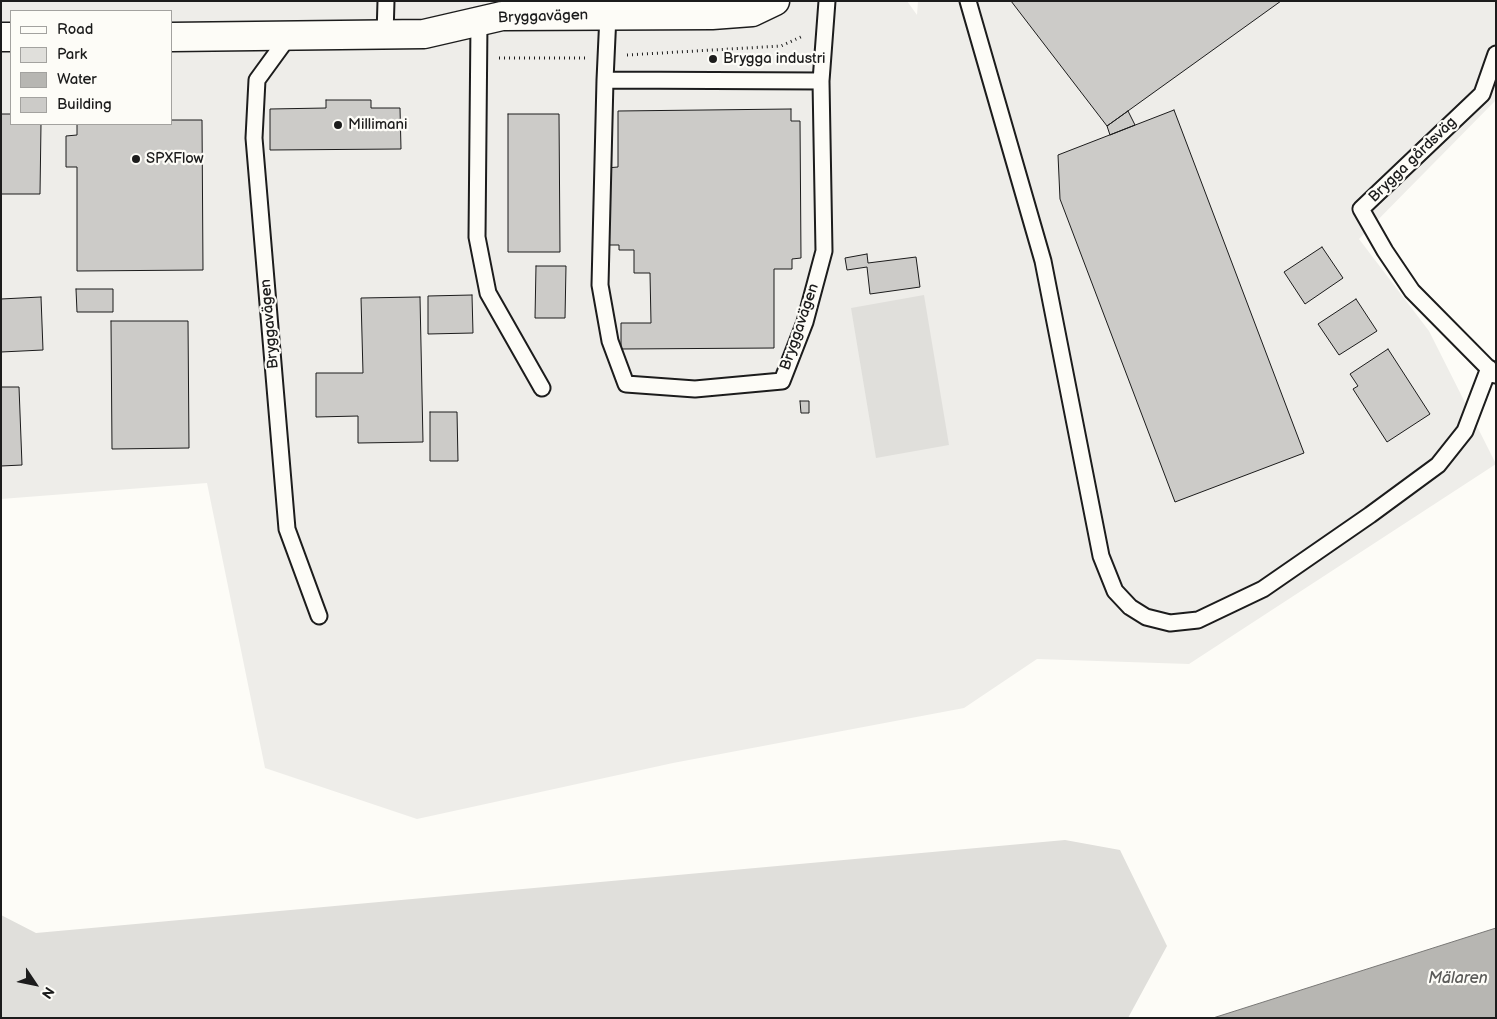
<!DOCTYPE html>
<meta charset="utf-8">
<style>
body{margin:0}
#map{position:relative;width:1497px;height:1019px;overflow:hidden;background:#fdfcf7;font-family:"Balsamiq Sans",sans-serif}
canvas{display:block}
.frame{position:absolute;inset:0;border:2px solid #1c1c1c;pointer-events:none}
.legend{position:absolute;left:10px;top:10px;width:162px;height:115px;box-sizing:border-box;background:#fdfcf7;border:1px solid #a3a29f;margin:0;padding:6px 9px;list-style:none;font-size:15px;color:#1c1c1c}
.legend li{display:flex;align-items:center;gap:10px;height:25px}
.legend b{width:25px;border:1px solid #a3a29f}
.north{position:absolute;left:10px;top:959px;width:50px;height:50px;-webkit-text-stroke:4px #fdfcf7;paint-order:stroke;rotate:124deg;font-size:14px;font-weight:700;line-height:20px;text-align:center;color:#1c1c1c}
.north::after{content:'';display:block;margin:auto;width:18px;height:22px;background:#1c1c1c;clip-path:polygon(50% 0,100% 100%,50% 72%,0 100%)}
</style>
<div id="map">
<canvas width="1497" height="1019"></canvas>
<div class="frame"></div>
<ul class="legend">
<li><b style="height:6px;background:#fdfcf7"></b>Road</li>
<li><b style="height:14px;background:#e0dfdb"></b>Park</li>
<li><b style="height:14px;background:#b7b6b2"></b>Water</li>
<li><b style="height:14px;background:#cccbc8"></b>Building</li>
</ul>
<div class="north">N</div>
</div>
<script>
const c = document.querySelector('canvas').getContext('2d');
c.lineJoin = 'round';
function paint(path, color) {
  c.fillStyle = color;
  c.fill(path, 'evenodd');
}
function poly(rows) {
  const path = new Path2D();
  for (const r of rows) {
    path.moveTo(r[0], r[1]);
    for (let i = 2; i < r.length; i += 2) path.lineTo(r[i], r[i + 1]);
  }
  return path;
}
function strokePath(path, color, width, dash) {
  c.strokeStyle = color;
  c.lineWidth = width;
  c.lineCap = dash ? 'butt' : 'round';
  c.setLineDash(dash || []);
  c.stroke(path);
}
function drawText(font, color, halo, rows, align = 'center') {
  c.font = font + ' "Balsamiq Sans",sans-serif';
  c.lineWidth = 4.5;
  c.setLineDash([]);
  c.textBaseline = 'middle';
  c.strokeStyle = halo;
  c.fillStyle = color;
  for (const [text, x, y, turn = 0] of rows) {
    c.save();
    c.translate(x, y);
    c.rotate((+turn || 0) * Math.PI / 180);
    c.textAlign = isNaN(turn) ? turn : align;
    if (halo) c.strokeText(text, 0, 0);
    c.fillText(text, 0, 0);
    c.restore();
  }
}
paint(poly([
 [1,1,907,1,917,15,918,1,1496,1,1496,100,1359,239,1429,331,1496,464,1189,664,1037,659,964,708,673,763,417,819,265,768,207,483,1,499],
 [11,11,171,11,171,124,11,124]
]), '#eeede9');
paint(poly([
 [924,295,949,445,876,458,851,308],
 [1065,840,1120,850,1167,946,1128,1018,1,1018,1,915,36,933]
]), '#e0dfdb');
const water = poly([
 [1496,928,1496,1018,1213,1018,1496,928]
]);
paint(water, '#b7b6b2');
strokePath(water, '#797876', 1);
const building = poly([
 [1011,1,1281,1,1107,126,1011,1],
 [326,100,371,100,371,108,400,108,401,149,270,150,270,109,326,108,326,100],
 [791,109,791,121,800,121,801,258,792,259,792,269,774,269,774,348,621,349,621,323,651,323,650,273,634,273,634,250,619,250,619,245,606,245,606,168,618,167,618,111,791,109],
 [1174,110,1304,453,1175,502,1060,199,1058,155,1174,110],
 [1128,111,1135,125,1110,135,1107,126,1128,111],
 [1,114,11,114,11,124,41,124,40,194,1,194,1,114],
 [508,114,559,114,560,252,508,252,508,114],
 [171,120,202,120,203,270,77,271,77,167,66,167,66,136,77,135,77,124,171,124,171,120],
 [1322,247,1343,278,1305,304,1284,272,1322,247],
 [867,254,868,263,916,257,920,287,870,294,867,267,847,270,845,258,867,254],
 [536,266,566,266,565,318,535,318,536,266],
 [76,289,113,289,113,312,77,312,76,289],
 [472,295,473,333,428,334,428,296,472,295],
 [41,297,43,350,1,352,1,299,41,297],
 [420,297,423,442,358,443,358,416,316,417,316,373,363,373,361,298,420,297],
 [1356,299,1377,331,1339,355,1318,324,1356,299],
 [111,321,188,321,189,448,112,449,111,321],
 [1388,349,1430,414,1387,442,1353,389,1358,386,1350,374,1388,349],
 [1,387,19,387,22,465,1,466,1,387],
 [800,401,809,401,809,413,801,413,800,401],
 [430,412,457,412,458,461,430,461,430,412]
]);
paint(building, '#cccbc8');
strokePath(building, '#1c1c1c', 1);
const lane = poly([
 [968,1,1043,261,1101,556,1115,591,1130,607,1146,617,1170,623,1198,620,1263,589,1370,515,1438,465,1465,431,1489,368],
 [608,15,605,80,821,81],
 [479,22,477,237,488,293,542,388],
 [385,35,386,1],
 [289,36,257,80,254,138,287,529,319,616],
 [605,80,600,285,610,341,626,384,695,389,782,381,805,322,824,251,821,81,827,1],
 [1495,375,1412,291,1385,251,1361,209,1482,94,1496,54]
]);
const secondary = poly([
 [1,37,11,37],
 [171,37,424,34,502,16,712,15,752,12,775,1]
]);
strokePath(lane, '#1c1c1c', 19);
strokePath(secondary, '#1c1c1c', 31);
strokePath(poly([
 [627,55,781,46,803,36],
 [499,58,586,58]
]), '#1c1c1c', 3, [1, 4]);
strokePath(lane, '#fdfcf7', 15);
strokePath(secondary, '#fdfcf7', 28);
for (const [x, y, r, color] of [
 [713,59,5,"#1c1c1c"],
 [338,125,5,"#1c1c1c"],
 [136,159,5,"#1c1c1c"]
]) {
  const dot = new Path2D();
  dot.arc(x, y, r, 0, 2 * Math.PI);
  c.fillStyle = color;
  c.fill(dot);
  strokePath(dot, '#fdfcf7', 2);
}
drawText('15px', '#1c1c1c', '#fdfcf7', [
 ["Bryggavägen",543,17,-2],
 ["Brygga gårdsväg",1413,160,-44],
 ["Bryggavägen",270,324,-95],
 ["Bryggavägen",800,327,-71]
]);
drawText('15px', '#1c1c1c', '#fdfcf7', [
 ["Brygga industri",723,59],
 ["Millimani",348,125],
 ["SPXFlow",146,159]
], 'left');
drawText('italic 16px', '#5a5a58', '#fdfcf7', [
 ["Mälaren",1458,979]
]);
</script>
